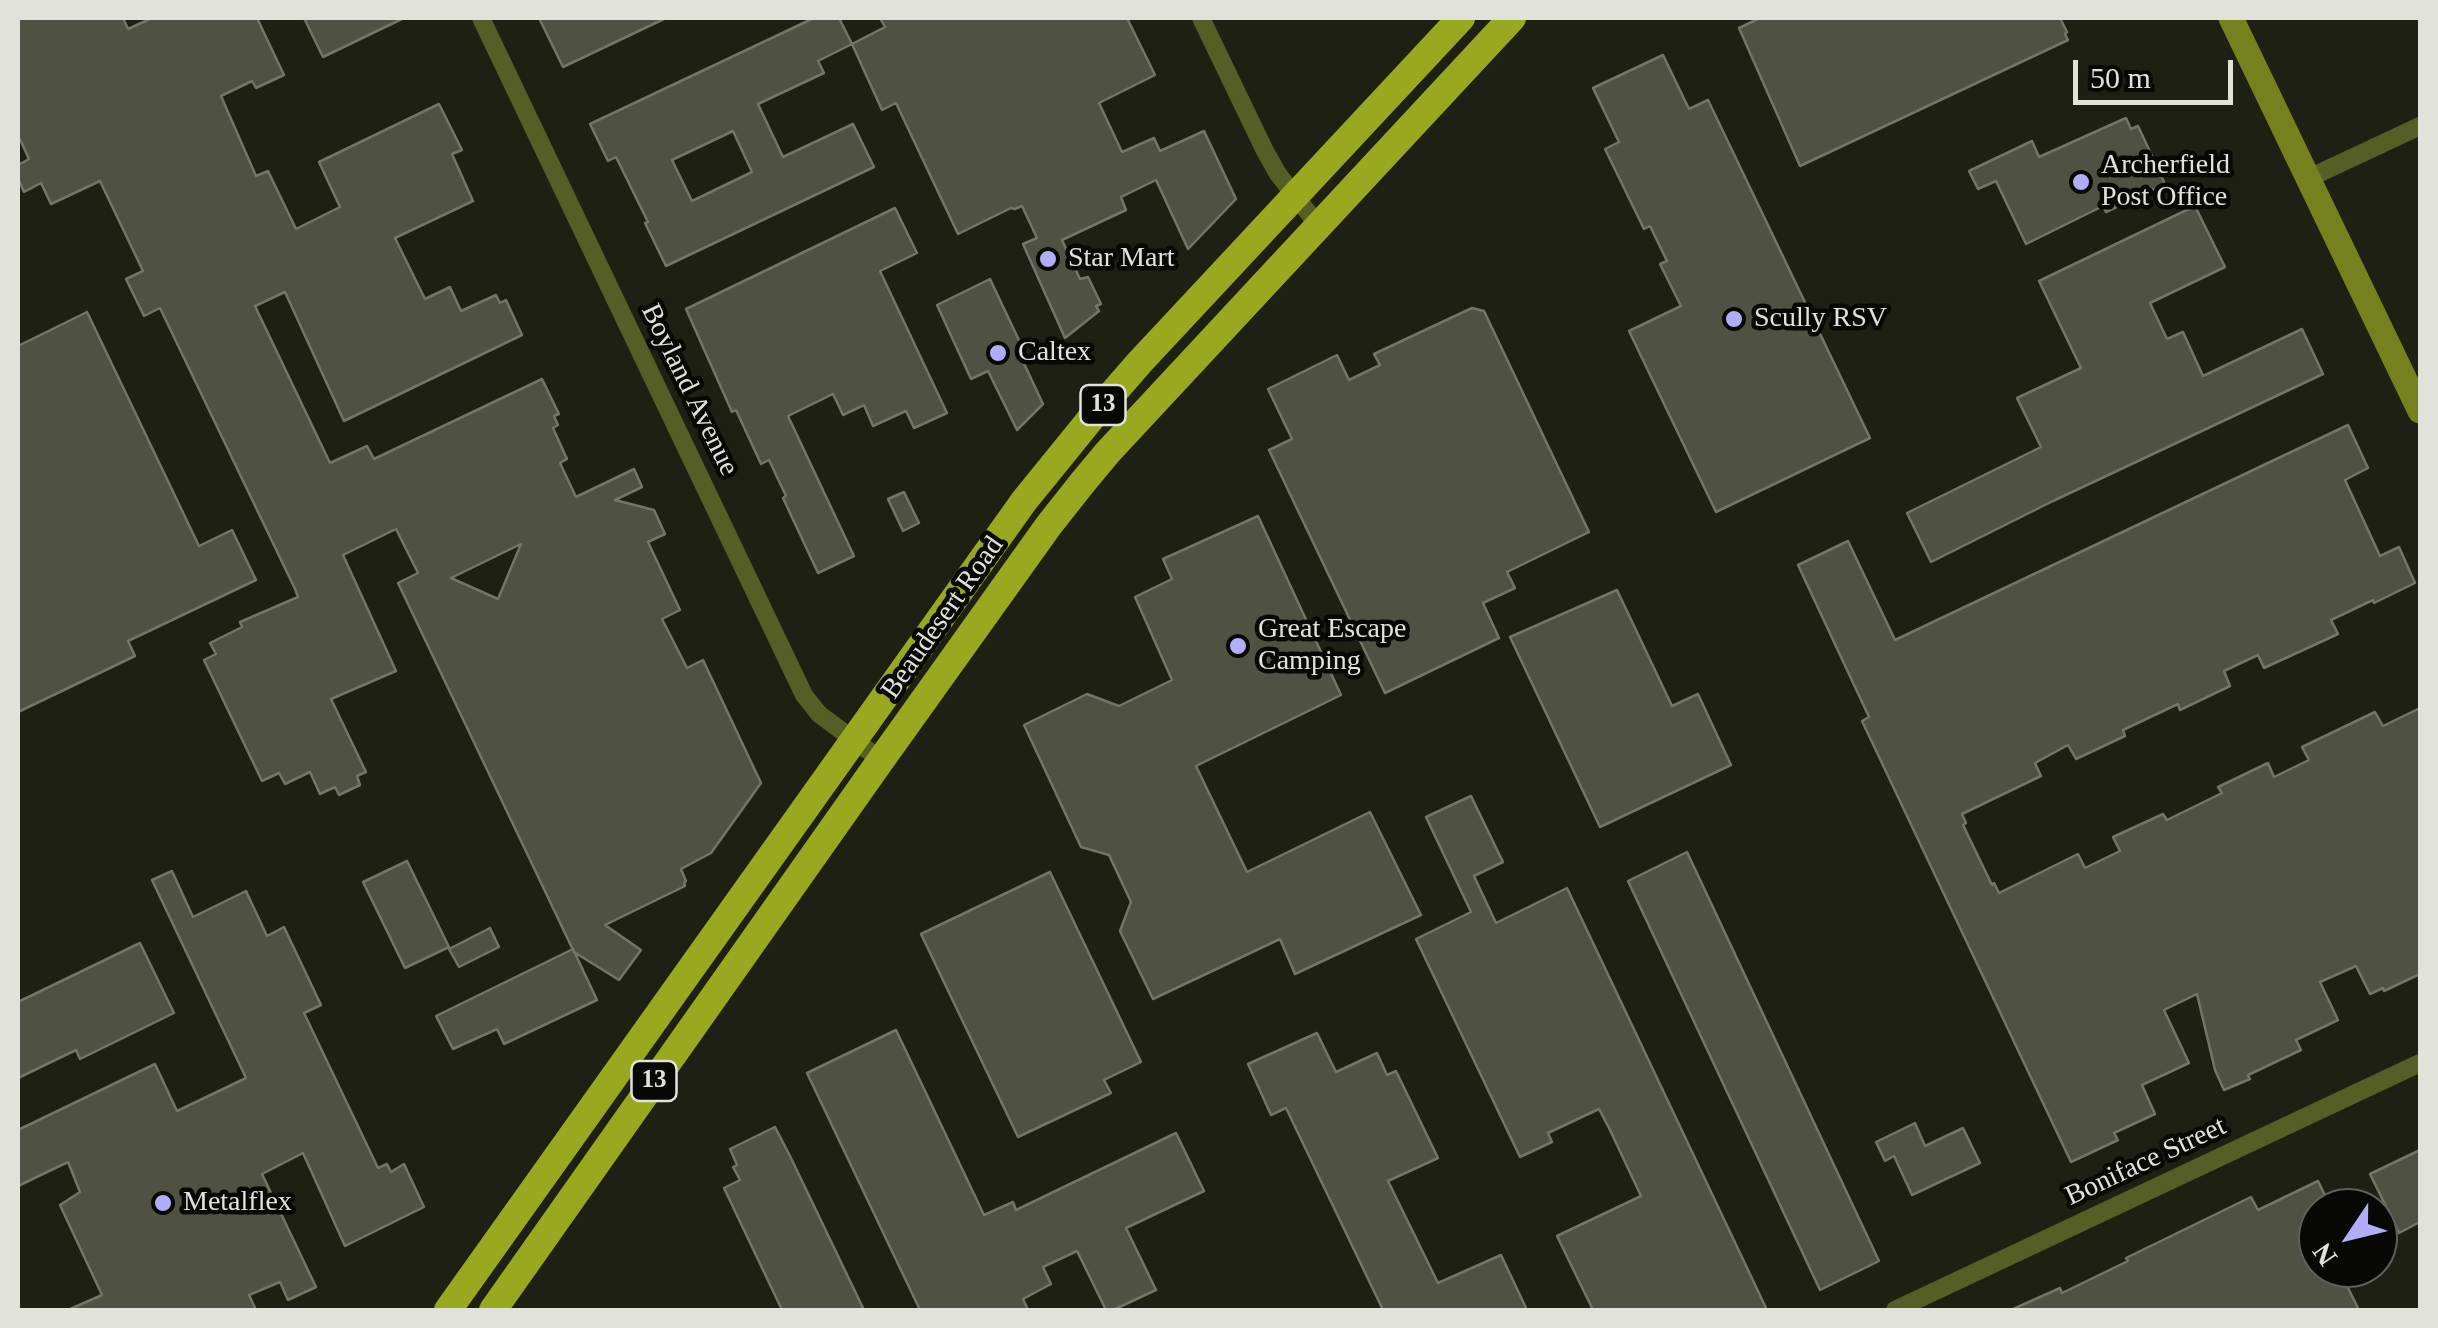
<!DOCTYPE html>
<style>
body{margin:0}
#map{position:relative;width:2438px;height:1328px;overflow:hidden;background:#1d2013;font-family:Georgia,serif}
canvas{display:block}
.frame{position:absolute;inset:0;border:20px solid #e1e3db;pointer-events:none}
.north{position:absolute;left:2298px;top:1188px;width:100px;height:100px;box-sizing:border-box;background:#080905;border:2px solid #5f605b;border-radius:50%;rotate:235deg;font-size:28px;font-weight:700;line-height:40px;text-align:center;color:#e1e3db}
.north::after{content:'';display:block;margin:auto;width:35px;height:45px;background:#b2adf9;clip-path:polygon(50% 0,100% 100%,50% 72%,0 100%)}
.scale{position:absolute;left:2073px;top:60px;width:160px;height:45px;box-sizing:border-box;border:5px solid #e1e3db;border-top:0;padding-left:12px;font-size:30px;line-height:35px;white-space:nowrap;color:#e1e3db;-webkit-text-stroke:8px #080905;paint-order:stroke}
</style>
<div id="map">
<canvas width="2438" height="1328"></canvas>
<div class="frame"></div>
<div class="north">N</div>
<div class="scale">50 m</div>
</div>
<script>
const c = document.querySelector('canvas').getContext('2d');
c.lineJoin = 'round';
function paint(path, color) {
  c.fillStyle = color;
  c.fill(path, 'evenodd');
}
function poly(rows) {
  const path = new Path2D();
  for (const r of rows) {
    path.moveTo(r[0], r[1]);
    for (let i = 2; i < r.length; i += 2) path.lineTo(r[i], r[i + 1]);
  }
  return path;
}
function strokePath(path, color, width, dash) {
  c.strokeStyle = color;
  c.lineWidth = width;
  c.lineCap = dash ? 'butt' : 'round';
  c.setLineDash(dash || []);
  c.stroke(path);
}
function drawText(font, color, halo, rows, align = 'center') {
  c.font = font + ' Georgia,serif';
  c.lineWidth = 9;
  c.setLineDash([]);
  c.textBaseline = 'middle';
  c.strokeStyle = halo;
  c.fillStyle = color;
  for (const [text, x, y, turn = 0] of rows) {
    c.save();
    c.translate(x, y);
    c.rotate((+turn || 0) * Math.PI / 180);
    c.textAlign = isNaN(turn) ? turn : align;
    if (halo) c.strokeText(text, 0, 0);
    c.fillText(text, 0, 0);
    c.restore();
  }
}
const building = poly([
 [18,18,123,18,128,29,152,18,257,18,284,75,256,88,252,81,221,96,256,176,268,171,296,229,340,207,319,162,439,104,462,150,452,154,473,201,395,238,425,299,450,287,461,311,496,295,500,303,506,300,522,335,344,421,285,292,255,306,330,463,367,446,374,459,542,379,559,414,554,416,558,425,553,428,567,459,560,463,576,497,634,469,642,487,615,500,654,510,665,534,648,542,680,610,662,619,687,668,703,660,761,783,711,853,681,869,686,881,684,883,685,886,605,925,641,950,619,980,574,952,398,583,418,573,396,529,343,555,396,671,331,699,366,772,357,776,360,785,339,795,335,787,320,794,310,772,285,784,279,773,262,781,204,660,216,654,210,643,242,627,240,622,298,597,295,589,160,308,144,316,126,279,143,271,100,181,51,204,41,183,24,192,18,178,18,165,29,159,18,135,18,18],
 [521,544,498,599,451,578,521,544],
 [304,18,404,18,323,57,304,18],
 [539,18,666,18,563,67,539,18],
 [814,18,839,18,852,44,818,61,824,73,758,104,783,157,853,124,874,167,666,266,645,223,648,222,616,157,608,161,590,124,814,18],
 [733,131,752,172,692,201,672,160,733,131],
 [880,18,1127,18,1155,75,1099,103,1122,152,1154,138,1160,151,1204,131,1236,199,1188,249,1156,180,1121,197,1126,210,1062,240,1080,279,1088,277,1101,304,1096,306,1099,311,1065,338,1023,244,1037,238,1022,206,1015,209,1011,208,958,234,896,103,882,110,852,44,885,27,880,18],
 [1760,18,2060,18,2067,32,2065,34,2068,40,1800,166,1739,28,1760,18],
 [1663,55,1689,109,1708,100,1870,438,1716,512,1629,331,1681,306,1660,264,1667,261,1650,226,1644,229,1605,149,1619,142,1593,88,1663,55],
 [2126,118,2131,129,2138,126,2165,184,2106,212,2103,206,2026,244,1996,181,1978,189,1969,171,2032,141,2039,157,2126,118],
 [2195,206,2225,267,2150,303,2167,339,2183,332,2203,376,2302,329,2323,374,2053,501,1931,562,1907,513,2041,447,2017,398,2081,368,2039,281,2195,206],
 [895,208,917,253,880,271,947,413,914,428,906,411,873,426,864,405,843,415,833,394,788,416,854,556,818,573,783,498,786,496,769,460,761,464,736,410,732,412,686,309,895,208],
 [990,279,1025,353,1020,355,1043,404,1017,430,988,371,971,379,937,305,990,279],
 [1472,308,1484,311,1589,532,1507,572,1515,588,1483,603,1499,638,1385,693,1269,450,1292,439,1268,389,1337,355,1349,380,1380,365,1374,354,1472,308],
 [87,312,199,546,232,530,256,580,128,641,135,656,18,712,18,346,87,312],
 [2348,425,2368,468,2345,480,2380,556,2399,547,2415,583,2374,603,2373,600,2331,620,2338,634,2264,668,2258,655,2224,671,2230,686,2180,710,2178,704,2123,730,2125,736,2076,759,2068,745,2035,763,2041,776,1962,814,1966,823,1963,825,1992,885,1994,883,1999,893,2078,854,2085,868,2120,851,2113,837,2163,814,2167,820,2222,793,2218,787,2268,763,2274,777,2309,760,2302,747,2375,712,2383,726,2420,708,2420,974,2384,991,2383,988,2370,994,2356,966,2320,982,2338,1020,2296,1040,2301,1050,2248,1075,2250,1079,2224,1090,2215,1070,2197,994,2164,1010,2189,1063,2142,1085,2155,1114,2114,1133,2118,1140,2071,1162,1862,721,1869,717,1798,565,1848,541,1895,640,2348,425],
 [904,492,919,523,903,531,888,499,904,492],
 [1258,516,1341,695,1196,766,1247,872,1370,812,1421,915,1295,974,1280,939,1153,999,1120,931,1131,902,1109,855,1081,847,1024,725,1087,694,1119,706,1172,680,1135,597,1172,579,1163,559,1258,516],
 [1617,590,1672,706,1698,694,1731,765,1600,827,1510,637,1617,590],
 [1471,796,1503,862,1474,876,1496,923,1567,888,1767,1310,1593,1310,1557,1236,1641,1196,1610,1130,1599,1109,1548,1133,1552,1142,1520,1157,1416,939,1471,912,1426,817,1471,796],
 [1687,852,1879,1261,1820,1290,1628,881,1687,852],
 [407,861,449,947,405,968,363,882,407,861],
 [172,871,193,917,246,891,267,936,284,927,321,1005,304,1013,378,1168,387,1164,391,1172,404,1164,424,1207,345,1246,303,1153,262,1174,316,1287,288,1300,280,1282,249,1295,256,1310,68,1310,102,1295,60,1205,80,1192,68,1162,18,1186,18,1130,155,1064,177,1111,246,1078,152,880,172,871],
 [1050,872,1141,1062,1104,1080,1111,1093,1018,1137,921,934,1050,872],
 [490,928,499,947,459,967,449,949,490,928],
 [140,943,174,1013,80,1059,76,1050,18,1078,18,1002,140,943],
 [573,949,597,1000,504,1044,497,1029,453,1049,436,1016,573,949],
 [896,1030,984,1215,1013,1202,1016,1210,1176,1133,1204,1191,1126,1228,1156,1290,1113,1310,1106,1310,1077,1251,1043,1267,1051,1284,1023,1299,1028,1310,920,1310,807,1073,896,1030],
 [1317,1033,1336,1072,1377,1053,1387,1075,1396,1071,1438,1158,1388,1181,1438,1283,1501,1255,1527,1310,1383,1310,1286,1108,1271,1115,1248,1064,1317,1033],
 [1915,1123,1925,1146,1963,1128,1980,1163,1912,1195,1894,1156,1885,1161,1876,1142,1915,1123],
 [775,1127,790,1156,864,1310,782,1310,724,1188,740,1180,733,1167,737,1165,730,1149,775,1127],
 [2420,1150,2420,1222,2399,1233,2370,1174,2420,1150],
 [2318,1181,2331,1208,2318,1208,2318,1268,2338,1268,2359,1310,2011,1310,2060,1288,2062,1293,2128,1261,2126,1258,2251,1197,2258,1210,2318,1181]
]);
paint(building, '#4f5243');
strokePath(building, '#737667', 2.5);
strokePath(poly([
 [481,18,804,695,819,714,881,760],
 [1201,18,1265,151,1278,174,1318,225],
 [2309,178,2420,126],
 [1895,1310,2420,1063]
]), '#555e25', 18);
strokePath(poly([
 [2231,18,2420,411]
]), '#75811c', 25);
strokePath(poly([
 [448,1310,1024,501,1093,416,1140,362,1461,18],
 [493,1310,881,760,1049,525,1083,482,1108,452,1512,18]
]), '#98a81f', 28);
for (const [x, y, r, color] of [
 [2081,182,10,"#b2adf9"],
 [1048,259,10,"#b2adf9"],
 [1734,319,10,"#b2adf9"],
 [998,353,10,"#b2adf9"],
 [1238,646,10,"#b2adf9"],
 [163,1203,10,"#b2adf9"]
]) {
  const dot = new Path2D();
  dot.arc(x, y, r, 0, 2 * Math.PI);
  c.fillStyle = color;
  c.fill(dot);
  strokePath(dot, '#080905', 4);
}
for (const [x, y, w] of [
 [1103,405,45],
 [654,1081,45]
]) {
  const box = new Path2D();
  box.roundRect(x - w / 2, y - 20, w, 40, 8);
  c.fillStyle = '#080905';
  c.fill(box);
  strokePath(box, '#e1e3db', 2.5);
}
drawText('bold 25px', '#e1e3db', null, [
 ["13",1103,405],
 ["13",654,1081]
]);
drawText('28px', '#e1e3db', '#080905', [
 ["Archerfield",2101,166],
 ["Post Office",2101,198],
 ["Star Mart",1068,259],
 ["Scully RSV",1754,319],
 ["Caltex",1018,353],
 ["Great Escape",1258,630],
 ["Camping",1258,662],
 ["Metalflex",183,1203]
], 'left');
drawText('28px', '#e1e3db', '#080905', [
 ["Boyland Avenue",689,390,64],
 ["Beaudesert Road",943,618,-55],
 ["Boniface Street",2146,1162,-25]
]);
</script>
